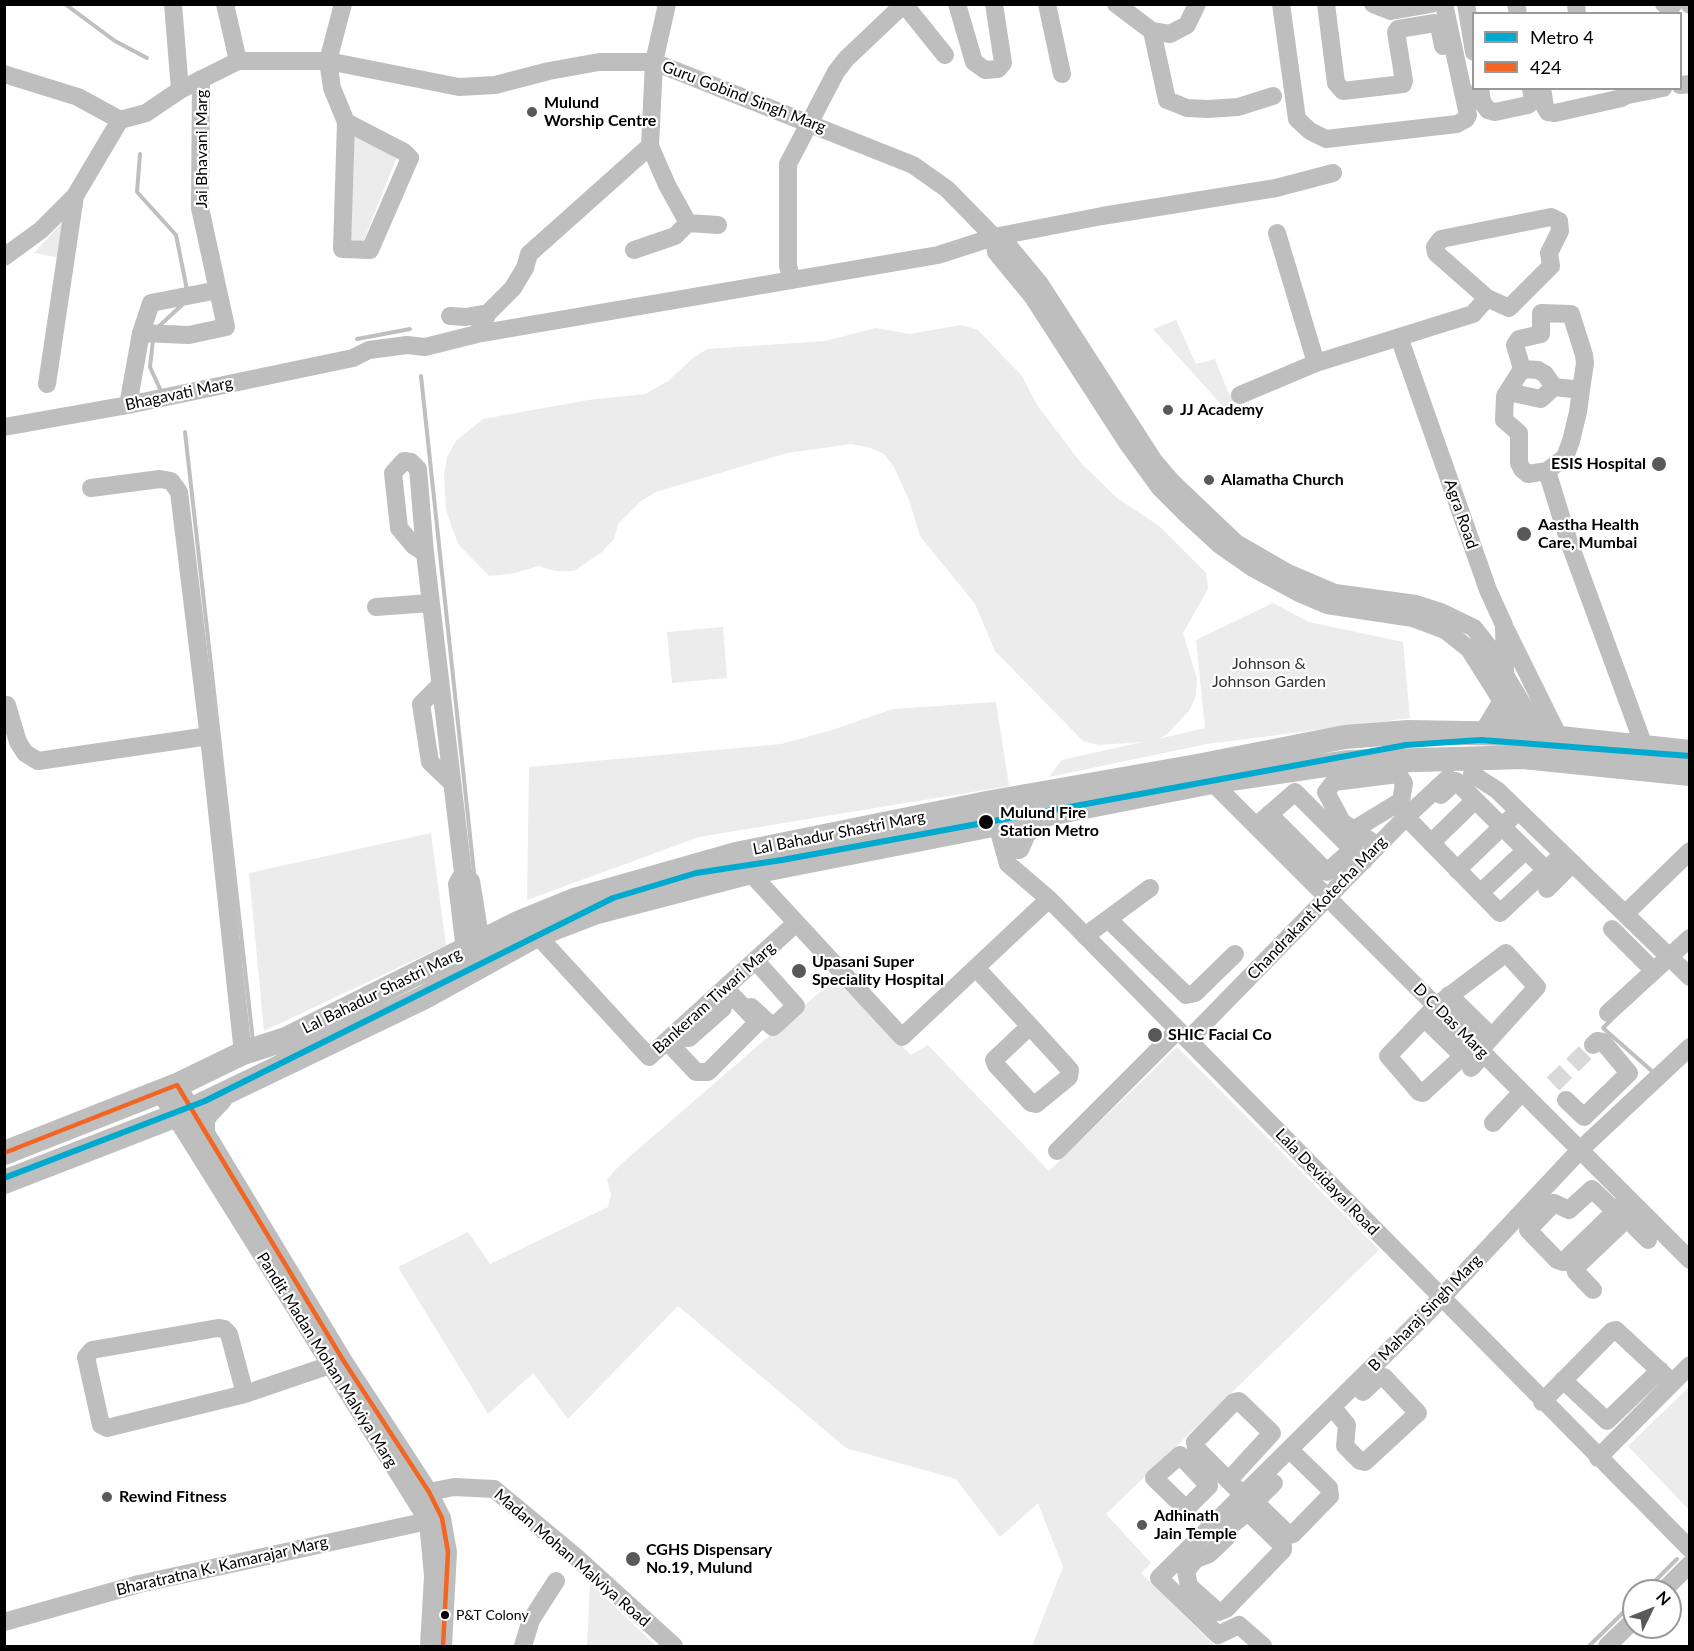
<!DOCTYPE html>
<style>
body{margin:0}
#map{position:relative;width:1694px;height:1651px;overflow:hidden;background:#fff;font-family:Lato,sans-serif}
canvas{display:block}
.frame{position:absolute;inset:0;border:6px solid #000;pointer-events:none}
.legend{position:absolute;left:1472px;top:12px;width:210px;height:78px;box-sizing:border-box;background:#fff;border:2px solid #999;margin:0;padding:8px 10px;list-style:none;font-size:18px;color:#000}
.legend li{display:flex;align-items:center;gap:12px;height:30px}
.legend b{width:30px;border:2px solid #999}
.north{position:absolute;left:1622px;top:1579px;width:60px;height:60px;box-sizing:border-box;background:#fff;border:2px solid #999;border-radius:50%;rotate:47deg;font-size:16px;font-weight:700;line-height:24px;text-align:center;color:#000}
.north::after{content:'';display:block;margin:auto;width:21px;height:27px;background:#595959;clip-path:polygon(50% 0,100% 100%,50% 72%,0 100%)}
</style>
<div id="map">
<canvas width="1694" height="1651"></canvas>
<div class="frame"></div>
<ul class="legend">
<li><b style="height:8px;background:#00a9ce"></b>Metro 4</li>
<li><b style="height:8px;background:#f26522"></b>424</li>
</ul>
<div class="north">N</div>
</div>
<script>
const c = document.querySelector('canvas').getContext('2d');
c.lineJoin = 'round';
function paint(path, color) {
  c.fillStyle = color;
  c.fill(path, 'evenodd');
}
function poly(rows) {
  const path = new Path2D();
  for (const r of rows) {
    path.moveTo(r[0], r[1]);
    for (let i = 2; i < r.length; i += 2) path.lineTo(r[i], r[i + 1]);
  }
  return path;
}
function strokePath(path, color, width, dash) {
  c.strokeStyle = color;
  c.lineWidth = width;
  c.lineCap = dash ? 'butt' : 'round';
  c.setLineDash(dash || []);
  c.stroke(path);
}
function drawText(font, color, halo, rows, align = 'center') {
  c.font = font + ' Lato,sans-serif';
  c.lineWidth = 4.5;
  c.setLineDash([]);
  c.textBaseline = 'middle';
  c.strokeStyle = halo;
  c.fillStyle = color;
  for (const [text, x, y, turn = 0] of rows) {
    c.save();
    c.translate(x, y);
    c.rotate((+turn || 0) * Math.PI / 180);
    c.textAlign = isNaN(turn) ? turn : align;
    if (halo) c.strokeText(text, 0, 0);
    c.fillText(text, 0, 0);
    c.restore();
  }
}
paint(poly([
 [352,136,398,154,362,245,346,242],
 [65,219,62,258,34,253],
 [1176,320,1196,364,1215,359,1228,392,1236,403,1228,412,1153,329],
 [961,325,978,330,1022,376,1037,405,1081,463,1117,498,1158,525,1206,573,1208,589,1183,633,1197,679,1196,696,1189,711,1166,735,1158,739,1205,728,1196,640,1273,603,1309,622,1403,642,1410,718,1207,744,1049,777,1062,760,1142,742,1099,745,1083,741,995,651,975,604,920,536,909,500,894,467,884,454,868,447,851,444,787,453,656,492,641,501,618,524,614,539,602,552,574,571,555,571,539,566,511,574,489,576,459,545,452,528,446,509,444,476,447,457,456,441,483,419,588,400,645,394,668,381,693,358,707,349,825,341,876,328,910,334],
 [723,627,727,678,672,683,667,632],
 [996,702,1009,786,699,837,527,900,529,767,781,744,832,730,893,709],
 [431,833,446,945,264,1031,249,873],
 [835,979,911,1055,928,1045,1049,1171,1177,1047,1379,1250,1106,1514,1151,1563,1141,1573,1215,1646,1032,1646,1063,1567,1038,1503,1000,1537,956,1479,846,1448,678,1306,568,1419,533,1373,488,1414,398,1267,468,1232,490,1264,608,1207,611,1195,607,1179,620,1165],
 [1689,1387,1689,1510,1628,1446],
 [590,1583,656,1646,587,1646]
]), '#ececec');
strokePath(poly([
 [65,4,115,41,147,58],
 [140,154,137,192,176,235,187,290],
 [157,328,182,305],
 [357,339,410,329],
 [153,340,150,367,160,389],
 [421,376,474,873],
 [185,432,253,1041],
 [1611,1020,1603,1028,1653,1072],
 [1645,1591,1677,1559],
 [1589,1646,1634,1602]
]), '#bfbfbf', 4);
strokePath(poly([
 [1553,1084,1593,1045]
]), '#d9d9d9', 18, [18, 9]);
strokePath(poly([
 [173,4,180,90],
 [225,4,238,61],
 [343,4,328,61,332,88,346,122,404,152,410,158,370,250,342,249,346,122],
 [667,4,654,62,650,146,667,185,688,223],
 [957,4,974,62,985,70,998,69,1003,63,994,4],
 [1047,4,1062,74],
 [1116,4,1152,31,1167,100,1187,108,1208,109,1238,107,1273,96],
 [1281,4,1297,119,1310,131,1326,139,1457,124,1466,119,1468,115,1444,4],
 [1326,4,1336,83,1343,91,1403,84,1404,81,1396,32,1398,29,1435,23,1439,26,1443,46],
 [1373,4,1391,11,1431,4],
 [1466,4,1474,52],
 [1516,4,1518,14],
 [1576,4,1577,14],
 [1664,4,1673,5],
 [1689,4,1690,5],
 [1152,31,1170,34,1187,25,1197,4],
 [4,74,78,97,120,120],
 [1680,85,1690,84],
 [1480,88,1482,102,1488,110,1495,112,1528,105,1533,101,1531,88],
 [1542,88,1545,107,1548,112,1555,113,1622,98],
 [1628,95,1663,88],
 [120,120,146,113,180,90,238,61,328,61,459,87,495,85,549,71,599,62,654,62,913,165,947,189,994,237],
 [1277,233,1316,363],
 [634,250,675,236,688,223,718,225],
 [4,257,41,230,75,196,120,120],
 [792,280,788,266,788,164,836,72,846,59,904,4,945,55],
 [450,316,466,317,488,313],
 [141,333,189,335,226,327,200,208,201,79],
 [477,334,488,313,513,288,525,268,529,254,650,146],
 [1399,337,1488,590,1504,625,1505,674],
 [1522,369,1505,396,1504,420,1519,433,1519,463,1522,469,1528,474,1547,471],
 [47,384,75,196],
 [1581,390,1554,387,1545,374,1538,370,1522,369,1515,345,1519,339,1541,334,1541,313,1571,314,1584,355,1585,363,1581,390,1578,412,1571,441,1565,457,1547,471,1568,539,1644,746],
 [1508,392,1541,399,1554,387],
 [1240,395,1316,363,1473,314,1487,298,1436,253,1435,247,1441,239,1551,217,1559,221,1560,231,1549,253,1551,266,1509,308,1487,298],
 [128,405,141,333,151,303,218,290],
 [4,427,128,405,353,358,369,350,407,345,425,347,477,334,938,255,994,237,1102,216,1276,188,1333,173],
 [404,461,411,462,418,469,425,553,414,546,399,528,393,473,404,461],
 [91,488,160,479,171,481,179,492,211,755,243,1053],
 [425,553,463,873,457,884,465,950],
 [376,607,430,603],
 [1506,630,1559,737],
 [440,685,421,704,430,762,452,783],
 [7,705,18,742,25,753,38,761,209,736],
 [1527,741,1469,649,1445,630,1413,618,1327,605,1301,594,1253,568,1220,545,1184,512,1160,488,1128,444,1033,297,996,252,994,237,1006,243,1040,284,1154,461,1172,482,1236,543,1288,573,1335,593,1416,604,1441,612,1474,628,1488,646,1546,744],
 [1472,774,1497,790,1690,977],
 [1212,782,1690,1260],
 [1441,795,1456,781,1546,870],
 [994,814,1008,864,1049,899,1690,1549],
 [1269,814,1327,872,1353,849],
 [1406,817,1500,913,1563,854],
 [1256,826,1295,792,1364,861],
 [1355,829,1401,801,1404,783,1398,774,1334,782,1326,792,1342,822,1378,846],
 [1431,843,1475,800],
 [743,865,902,1037,1049,899],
 [1457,870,1511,818],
 [463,873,471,881,481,942],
 [1547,889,1573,863],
 [1480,893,1526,850],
 [1625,914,1690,851],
 [1108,919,1186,995,1195,993,1235,954],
 [1612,929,1654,971],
 [537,935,649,1057,795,924],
 [1085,936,1150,888],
 [977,969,1030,1026,1070,1070,1069,1077,1036,1104,1031,1103,996,1065,994,1060,1030,1026],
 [1449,995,1492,1037],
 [751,1007,773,1027,796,1006,755,960],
 [1608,1013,1690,938],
 [1424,1018,1463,1056],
 [677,1031,684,1038,689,1038,723,1008,723,1003,716,996],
 [1188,1040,1406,817,1448,778],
 [667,1041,696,1072,708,1072,756,1024,753,1017,725,988],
 [1475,1045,1423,1093,1419,1092,1388,1056,1436,1006,1506,953,1537,987,1480,1050],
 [1471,1068,1484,1054],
 [177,1085,343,1360,429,1492,442,1518,448,1552,443,1646],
 [160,1092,428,1521,433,1576,429,1646],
 [1566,1100,1584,1117,1629,1073,1603,1042,1597,1041,1593,1045],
 [1493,1123,1522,1092],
 [1057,1151,1178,1030],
 [1615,1211,1592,1189,1569,1210,1554,1203,1528,1230,1557,1260,1563,1262,1628,1199],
 [1627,1219,1648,1240],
 [1593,1290,1576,1272,1575,1268,1638,1208],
 [1563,1380,1607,1421,1660,1370],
 [245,1394,229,1334,224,1329,218,1328,92,1350,86,1357,101,1425,107,1428,245,1394,339,1362],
 [1542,1402,1612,1331,1616,1330,1672,1382],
 [1333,1408,1347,1425,1345,1446,1360,1461,1365,1462,1418,1413,1384,1377,1379,1377,1363,1392],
 [1180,1455,1209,1486,1186,1509,1154,1478,1180,1455],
 [1598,1458,1690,1365],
 [1229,1480,1272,1433,1239,1401,1234,1402,1195,1442,1196,1448,1244,1496],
 [1274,1483,1257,1500,1257,1504,1289,1535,1293,1534,1330,1496,1329,1488,1290,1450],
 [429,1492,454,1487,494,1489,576,1557,674,1646],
 [1248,1512,1283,1546,1283,1550,1226,1609,1218,1612,1189,1586,1186,1571,1196,1559,1209,1554,1226,1538,1229,1527,1248,1512],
 [1663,1591,1690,1564],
 [4,1622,139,1584,437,1519],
 [523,1646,531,1620,556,1581],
 [1263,1646,1239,1625,1218,1635,1159,1578,1428,1312,1580,1150,1690,1047],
 [1607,1646,1634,1620]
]), '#bebebe', 18);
strokePath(poly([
 [1486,733,1504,703],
 [1018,847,1024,833,1042,817],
 [203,1131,203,1119,208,1112,221,1098],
 [4,1153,177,1085,243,1053,286,1039,520,922,574,900,736,854,992,802,1197,766,1345,737,1408,732,1523,734,1690,752],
 [4,1182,190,1110,423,998,537,935,594,913,748,873,1212,782,1347,762,1523,757,1690,774]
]), '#bebebe', 24);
strokePath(poly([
 [4,1153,177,1085,343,1360,429,1492,442,1518,448,1552,443,1646]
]), '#f26522', 4.5);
strokePath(poly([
 [4,1178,205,1101,613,898,696,873,782,860,1406,745,1481,740,1690,756]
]), '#00a9ce', 6);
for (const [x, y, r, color] of [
 [532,112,6,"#595959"],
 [1168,410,6,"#595959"],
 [1659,464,8,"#595959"],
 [1209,480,6,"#595959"],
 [1524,534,8,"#595959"],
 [986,822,8,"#000"],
 [799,971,8,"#595959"],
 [1155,1035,8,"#595959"],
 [107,1497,6,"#595959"],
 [1142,1525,6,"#595959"],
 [633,1559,8,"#595959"],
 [445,1615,5,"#000"]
]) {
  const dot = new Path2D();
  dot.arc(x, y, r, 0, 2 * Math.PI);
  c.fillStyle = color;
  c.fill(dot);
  strokePath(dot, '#fff', 2);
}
drawText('14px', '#000', '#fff', [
 ["P&T Colony",456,1615]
], 'left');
drawText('16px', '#000', '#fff', [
 ["Guru Gobind Singh Marg",744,97,21],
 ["Jai Bhavani Marg",202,149,-90],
 ["Bhagavati Marg",179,394,-12],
 ["Agra Road",1461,514,71],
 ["Lal Bahadur Shastri Marg",839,833,-11],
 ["Chandrakant Kotecha Marg",1317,908,-46],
 ["Lal Bahadur Shastri Marg",382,991,-26],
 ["Bankeram Tiwari Marg",714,998,-42],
 ["D C Das Marg",1451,1021,45],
 ["Lala Devidayal Road",1327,1182,46],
 ["B Maharaj Singh Marg",1425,1313,-46],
 ["Pandit Madan Mohan Malviya Marg",327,1360,58],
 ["Madan Mohan Malviya Road",572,1558,41],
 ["Bharatratna K. Kamarajar Marg",222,1566,-13]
]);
drawText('bold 16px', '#000', '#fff', [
 ["Mulund",544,103],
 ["Worship Centre",544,121],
 ["JJ Academy",1180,410],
 ["ESIS Hospital",1646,464,"right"],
 ["Alamatha Church",1221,480],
 ["Aastha Health",1538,525],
 ["Care, Mumbai",1538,543],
 ["Upasani Super",812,962],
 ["Speciality Hospital",812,980],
 ["SHIC Facial Co",1168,1035],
 ["Rewind Fitness",119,1497],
 ["Adhinath",1154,1516],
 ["Jain Temple",1154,1534],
 ["CGHS Dispensary",646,1550],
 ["No.19, Mulund",646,1568]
], 'left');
drawText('16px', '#333', '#fff', [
 ["Johnson &",1269,664],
 ["Johnson Garden",1269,682]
]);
drawText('bold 16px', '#000', '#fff', [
 ["Mulund Fire",1000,813],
 ["Station Metro",1000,831]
], 'left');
</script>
